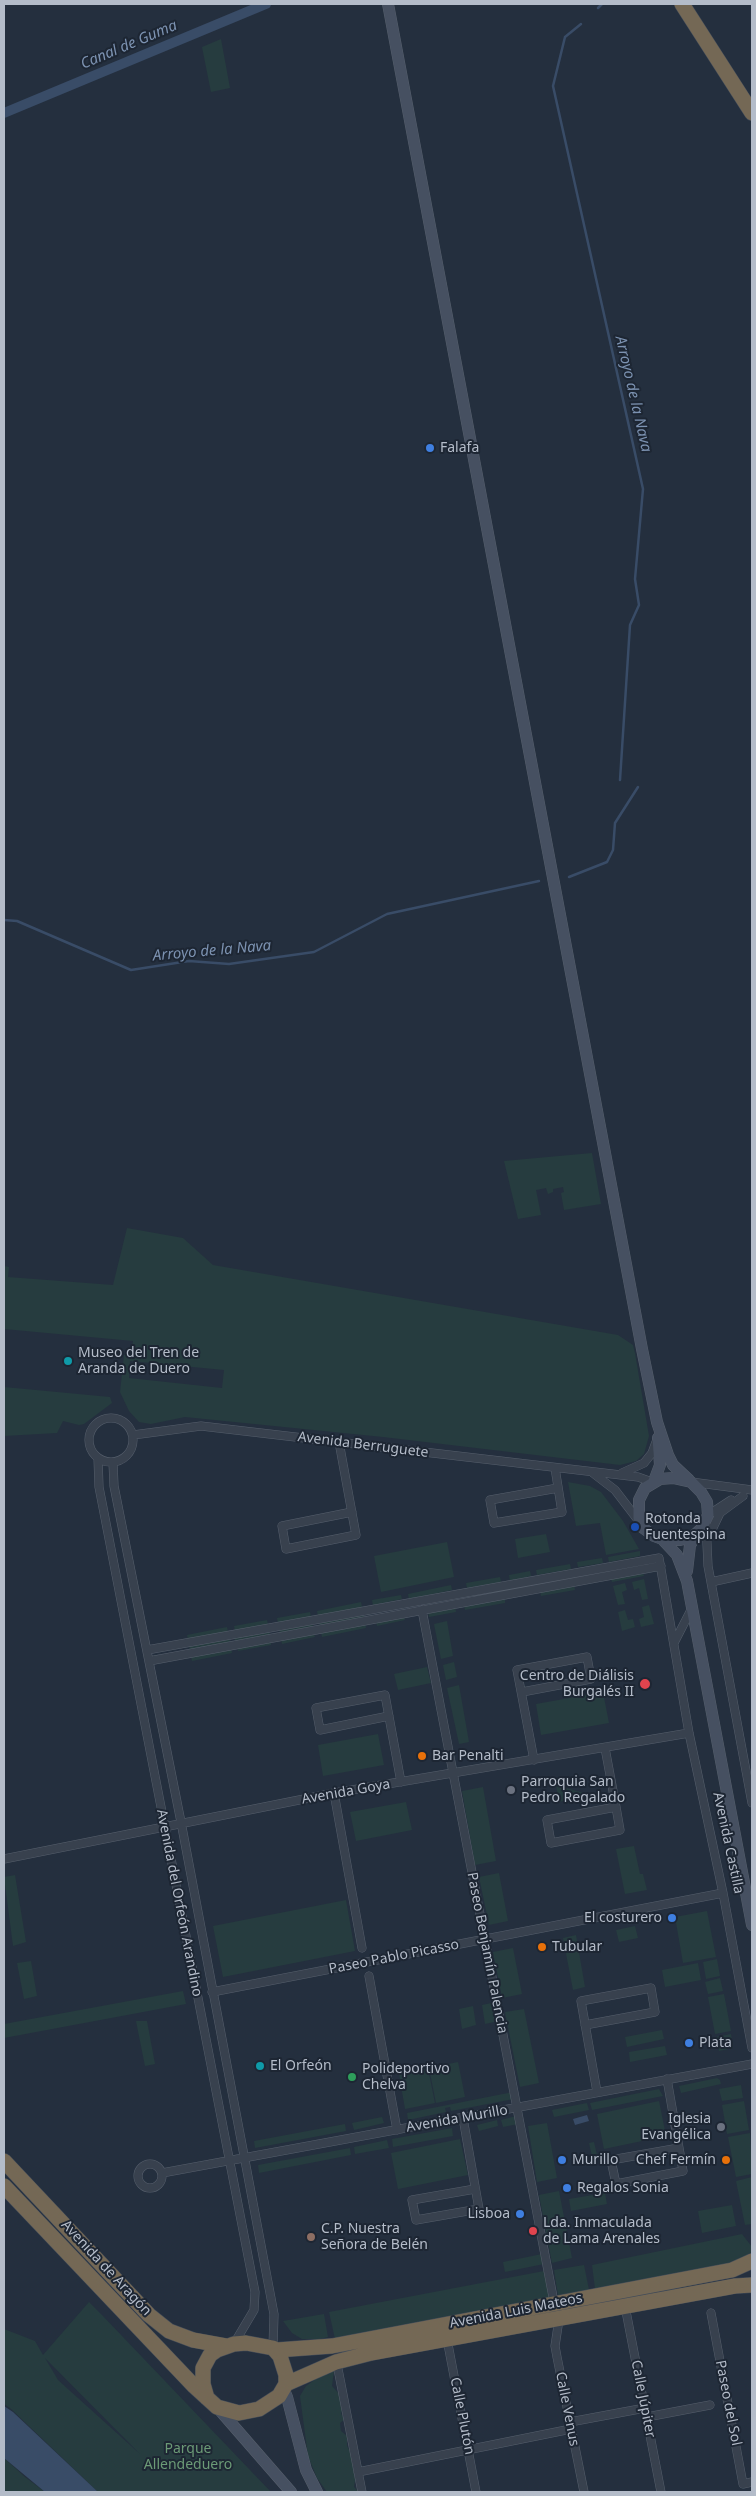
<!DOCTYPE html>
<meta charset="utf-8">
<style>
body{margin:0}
#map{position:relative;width:756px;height:2496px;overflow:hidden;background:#242f3e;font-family:"Noto Sans",sans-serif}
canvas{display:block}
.frame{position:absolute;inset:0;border:5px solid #b4bcc9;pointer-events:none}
</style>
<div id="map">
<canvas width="756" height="2496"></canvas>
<div class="frame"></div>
</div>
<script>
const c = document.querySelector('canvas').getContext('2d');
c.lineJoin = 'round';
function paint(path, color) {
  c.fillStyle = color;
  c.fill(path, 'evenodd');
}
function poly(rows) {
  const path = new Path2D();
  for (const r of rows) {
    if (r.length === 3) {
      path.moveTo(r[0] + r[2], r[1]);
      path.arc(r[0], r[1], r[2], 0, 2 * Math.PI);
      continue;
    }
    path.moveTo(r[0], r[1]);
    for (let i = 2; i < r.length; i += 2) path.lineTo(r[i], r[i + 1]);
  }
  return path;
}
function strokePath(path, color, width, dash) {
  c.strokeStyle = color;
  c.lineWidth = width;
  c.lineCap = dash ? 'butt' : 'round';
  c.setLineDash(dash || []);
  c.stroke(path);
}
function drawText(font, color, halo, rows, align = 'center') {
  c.font = font + ' "Noto Sans",sans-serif';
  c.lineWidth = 4;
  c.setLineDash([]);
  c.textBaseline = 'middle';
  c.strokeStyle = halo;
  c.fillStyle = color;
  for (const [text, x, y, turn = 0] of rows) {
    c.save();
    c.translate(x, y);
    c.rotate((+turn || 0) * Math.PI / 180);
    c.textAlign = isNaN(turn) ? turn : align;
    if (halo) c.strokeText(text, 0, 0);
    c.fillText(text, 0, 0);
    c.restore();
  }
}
paint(poly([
 [221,39,230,88,211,92,202,47],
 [592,1153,601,1204,564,1210,561,1193,564,1192,563,1187,553,1189,553,1192,548,1194,546,1188,536,1190,541,1215,518,1219,504,1161],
 [127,1228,183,1238,213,1265,618,1335,633,1345,635,1353,649,1436,644,1454,636,1461,620,1465,383,1437,185,1417,151,1424,139,1422,129,1411,120,1392,124,1355,131,1355,133,1341,4,1329,4,1266,9,1267,8,1277,113,1285],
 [130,1361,224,1370,222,1388,129,1378],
 [4,1387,110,1397,112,1403,84,1424,79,1425,63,1421,57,1433,4,1436],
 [568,1482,590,1486,601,1492,623,1521,639,1549,606,1555,600,1523,576,1526],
 [546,1534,550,1552,518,1558,515,1539],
 [447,1542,454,1577,381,1592,374,1556],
 [640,1551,640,1556,609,1562,608,1557],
 [602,1558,603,1563,578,1567,577,1562],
 [570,1564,571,1569,537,1575,536,1570],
 [530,1571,531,1576,510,1581,509,1575],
 [643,1572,644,1576,612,1582,611,1578],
 [500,1577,501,1582,467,1588,466,1583],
 [644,1579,648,1599,642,1600,639,1588,634,1590,632,1582],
 [625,1583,627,1590,622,1592,625,1604,618,1605,613,1586],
 [451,1585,452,1590,409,1599,408,1594],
 [574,1585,575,1590,541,1596,540,1591],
 [401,1595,402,1599,373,1605,372,1600],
 [505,1598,505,1603,465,1610,464,1605],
 [361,1602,362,1607,318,1616,317,1611],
 [649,1605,654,1624,641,1627,639,1619,644,1617,642,1607],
 [455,1606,456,1612,429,1617,428,1611],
 [625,1610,628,1620,633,1619,635,1627,622,1631,618,1612],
 [310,1612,311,1617,278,1624,277,1618],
 [363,1612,364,1618,320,1627,319,1621],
 [404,1616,405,1620,377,1626,376,1622],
 [267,1620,268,1625,235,1631,234,1626],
 [447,1621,453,1656,441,1659,434,1624],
 [312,1622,313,1627,280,1634,279,1628],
 [365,1623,366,1628,322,1637,321,1632],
 [227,1627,228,1632,188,1640,187,1635],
 [269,1630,270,1635,236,1643,234,1637],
 [314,1633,315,1637,282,1644,281,1639],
 [229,1637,230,1643,190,1651,189,1646],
 [271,1641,271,1645,238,1651,238,1647],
 [231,1648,232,1653,192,1661,191,1656],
 [454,1662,457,1677,446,1680,443,1665],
 [427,1667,431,1683,398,1690,394,1674],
 [459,1685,469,1742,459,1744,447,1688],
 [603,1692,609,1723,541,1735,536,1704],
 [378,1734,384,1765,323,1776,318,1745],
 [556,1785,591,1795,559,1802],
 [483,1787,496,1861,475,1865,462,1791],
 [406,1802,412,1830,356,1841,350,1812],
 [634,1846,640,1874,643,1874,647,1890,625,1894,616,1849],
 [499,1873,508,1921,489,1925,479,1877],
 [15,1875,26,1942,13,1946,4,1877],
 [346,1900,355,1951,223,1977,213,1926],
 [707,1911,716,1957,683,1963,675,1917],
 [635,1926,638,1938,619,1942,616,1930],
 [576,1935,585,1987,573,1990,563,1938],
 [513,1948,522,1994,502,1998,493,1952],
 [717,1959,720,1976,706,1979,703,1962],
 [31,1961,37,1996,24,1999,17,1963],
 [698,1963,701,1980,665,1987,662,1970],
 [720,1978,723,1991,708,1994,705,1982],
 [183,1991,186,2004,4,2038,4,2024],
 [724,1994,731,2031,715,2034,708,1997],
 [496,2002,499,2021,485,2024,482,2005],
 [473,2006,476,2025,462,2029,459,2009],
 [524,2009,539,2083,520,2087,505,2012],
 [136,2021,147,2021,155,2064,145,2066],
 [662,2030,664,2039,627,2047,625,2037],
 [731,2034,733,2048,719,2051,716,2037],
 [665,2046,667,2055,630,2062,629,2052],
 [458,2062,465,2097,436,2103,429,2068],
 [428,2068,435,2103,405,2109,399,2074],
 [717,2078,720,2080,721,2084,681,2093,679,2086],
 [741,2085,743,2098,722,2101,719,2089],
 [659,2089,663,2096,592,2110,590,2103],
 [513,2092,514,2099,451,2111,450,2107,445,2108,446,2112,408,2120,407,2113],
 [659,2101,666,2136,604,2149,597,2114],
 [744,2101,749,2130,727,2134,722,2105],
 [587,2103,589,2110,554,2117,552,2110],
 [516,2116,518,2124,503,2127,501,2120],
 [382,2117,384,2123,354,2130,352,2123],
 [497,2120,498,2126,479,2131,477,2125],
 [547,2123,557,2178,537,2182,528,2126],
 [345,2124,346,2131,255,2148,254,2141],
 [452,2128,453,2136,393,2147,392,2139],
 [750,2133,752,2174,736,2177,728,2137],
 [460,2139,468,2175,398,2189,391,2153],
 [387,2140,389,2148,355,2154,354,2147],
 [594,2142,598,2159,593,2161,589,2143],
 [350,2148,351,2155,259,2173,258,2165],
 [752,2177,752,2224,745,2225,736,2181],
 [559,2191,572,2258,552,2263,539,2195],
 [605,2193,607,2204,571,2211,569,2199],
 [732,2205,736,2226,702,2233,698,2211],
 [742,2234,752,2247,752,2252,734,2263,595,2289,592,2265],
 [542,2254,544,2264,505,2272,503,2262],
 [584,2265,589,2290,558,2295,554,2270],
 [544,2271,550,2298,335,2339,329,2312],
 [89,2302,101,2314,271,2492,98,2492,10,2408,4,2404,4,2329,35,2341,43,2355],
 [45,2358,140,2454,58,2380],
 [324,2314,328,2337,320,2339,302,2339,292,2333,283,2321],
 [334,2371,332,2386,341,2396,343,2407,341,2414,345,2419,340,2423,341,2431,347,2436,347,2446,353,2457,356,2473,354,2487,359,2492,327,2492,317,2478,308,2456,300,2396,306,2386,323,2374],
 [4,2458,25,2477,45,2492,4,2492]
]), '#263c3f');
paint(poly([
 [587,2115,589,2121,575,2125,573,2119],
 [4,2406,13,2412,98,2492,45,2492,4,2458]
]), '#394c67');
strokePath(poly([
 [598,8,602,4],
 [581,24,565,37,553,86,643,489,635,579,639,605,630,625,620,780],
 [569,877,607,862,613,850,615,823,638,787],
 [4,920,17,921,131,970,189,961,229,964,314,952,387,914,539,881]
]), '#394c67', 2.5);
strokePath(poly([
 [4,113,266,4]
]), '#394c67', 10);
const street = poly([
 [111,1440,22],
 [133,1435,201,1426,638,1477,652,1482],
 [339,1442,356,1535,286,1549,282,1526,352,1512],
 [98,1458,99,1487,255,2292,254,2310,235,2342],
 [113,1462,114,1486,181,1822,274,2314,273,2348],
 [555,1468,562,1512,494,1523,490,1500,558,1488],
 [593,1473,615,1490,638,1520],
 [622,1473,644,1463,652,1453,656,1442],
 [691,1482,752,1490],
 [708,1515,731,1500],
 [706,1522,708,1566,752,1803],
 [708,1538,720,1513,743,1496],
 [711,1582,752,1573],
 [422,1610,553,2297],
 [674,1643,692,1608],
 [147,1650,659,1558,689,1733,723,1893,752,2048],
 [149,1661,661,1566],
 [522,1692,591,1679,587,1657,517,1670,534,1760],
 [389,1716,320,1730,316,1708,385,1695,401,1782],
 [605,1748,616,1807,620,1830,551,1843,547,1820,616,1807],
 [334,1793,362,1948],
 [4,1859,334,1793,689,1733],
 [369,1976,397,2130],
 [212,1992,723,1893],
 [585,2025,655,2012,651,1988,581,2001,597,2092],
 [667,2079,683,2171,616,2184,611,2160,679,2148],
 [463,2118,479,2209,416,2220,412,2200,475,2189],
 [150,2176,12],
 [162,2173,752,2064],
 [625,2306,661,2492],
 [711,2313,743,2484,752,2482],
 [558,2326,555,2346,557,2357,584,2492],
 [447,2339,476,2492],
 [338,2369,362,2492],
 [647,2417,710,2405],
 [570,2422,645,2408],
 [358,2472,571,2429]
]);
const secondary = poly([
 [388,4,642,1349,657,1422,668,1455,673,1465,689,1480],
 [673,1478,691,1482,701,1492,707,1502,708,1515,701,1529,692,1537,680,1540,662,1539,654,1536,643,1528,639,1518,639,1500,645,1488,660,1479,673,1478],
 [654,1481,660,1465,658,1438],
 [662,1539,677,1555,687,1581,752,1925],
 [687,1571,690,1545,697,1534],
 [284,2390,287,2397,306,2470,317,2492],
 [217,2407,291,2492]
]);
const highway = poly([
 [682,4,752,113],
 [4,2161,149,2315,169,2331,193,2340,226,2346],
 [4,2186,194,2386,217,2407,239,2413,259,2409,279,2396,286,2384,286,2375,280,2356,273,2348,246,2343,234,2344,217,2350,210,2355,203,2368,203,2384,207,2398],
 [277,2350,332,2346,732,2270,752,2261],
 [286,2384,336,2362,371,2353,735,2286,752,2285]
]);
strokePath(street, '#565f6c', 9);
strokePath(secondary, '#565f6c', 12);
strokePath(highway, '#434c59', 16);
strokePath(street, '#38414e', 8);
strokePath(secondary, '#465061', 11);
strokePath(highway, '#746855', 15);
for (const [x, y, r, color] of [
 [430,448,5,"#3f7fe0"],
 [68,1361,5,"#0f9aa8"],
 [635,1527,5,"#1a4fb4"],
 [645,1684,6,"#e0444e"],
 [422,1756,5,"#e8710a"],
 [511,1790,5,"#6b7280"],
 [672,1918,5,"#3f7fe0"],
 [542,1947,5,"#e8710a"],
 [689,2043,5,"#3f7fe0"],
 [260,2066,5,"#0f9aa8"],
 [352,2077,5,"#2e9e5b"],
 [721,2127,5,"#6b7280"],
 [562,2160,5,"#3f7fe0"],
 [726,2160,5,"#e8710a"],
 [567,2188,5,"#3f7fe0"],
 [520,2214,5,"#3f7fe0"],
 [533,2231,5,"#e0444e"],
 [311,2237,5,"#8d6e63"]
]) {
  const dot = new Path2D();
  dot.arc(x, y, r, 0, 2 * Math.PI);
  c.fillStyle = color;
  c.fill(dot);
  strokePath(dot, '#1d2633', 2);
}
drawText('14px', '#b4bcc9', '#1d2633', [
 ["Falafa",440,448],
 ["Museo del Tren de",78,1353],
 ["Aranda de Duero",78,1369],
 ["Rotonda",645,1519],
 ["Fuentespina",645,1535],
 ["Centro de Diálisis",634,1676,"right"],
 ["Burgalés II",634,1692,"right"],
 ["Bar Penalti",432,1756],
 ["Parroquia San",521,1782],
 ["Pedro Regalado",521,1798],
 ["El costurero",662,1918,"right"],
 ["Tubular",552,1947],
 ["Plata",699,2043],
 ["El Orfeón",270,2066],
 ["Polideportivo",362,2069],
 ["Chelva",362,2085],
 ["Iglesia",711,2119,"right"],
 ["Evangélica",711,2135,"right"],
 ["Murillo",572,2160],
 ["Chef Fermín",716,2160,"right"],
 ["Regalos Sonia",577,2188],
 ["Lisboa",510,2214,"right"],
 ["Lda. Inmaculada",543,2223],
 ["de Lama Arenales",543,2239],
 ["C.P. Nuestra",321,2229],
 ["Señora de Belén",321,2245]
], 'left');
drawText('14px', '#b4bcc9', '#1d2633', [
 ["Avenida Berruguete",363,1445,7],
 ["Avenida Goya",346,1792,-10],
 ["Avenida Castilla",728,1843,78],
 ["Avenida del Orfeón Arandino",179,1903,79],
 ["Paseo Benjamín Palencia",487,1953,79],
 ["Paseo Pablo Picasso",394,1957,-11],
 ["Avenida Murillo",457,2119,-10],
 ["Avenida de Aragón",106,2268,47],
 ["Avenida Luis Mateos",516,2311,-11],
 ["Calle Júpiter",643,2399,79],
 ["Paseo del Sol",728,2403,79],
 ["Calle Venus",567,2409,79],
 ["Calle Plutón",462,2416,79]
]);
drawText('14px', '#6b9a76', '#1d2633', [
 ["Parque",188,2449],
 ["Allendeduero",188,2465]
]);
drawText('italic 15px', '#7c92b1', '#1d2633', [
 ["Canal de Guma",129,45,-23],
 ["Arroyo de la Nava",633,394,77],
 ["Arroyo de la Nava",212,951,-5]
]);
</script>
